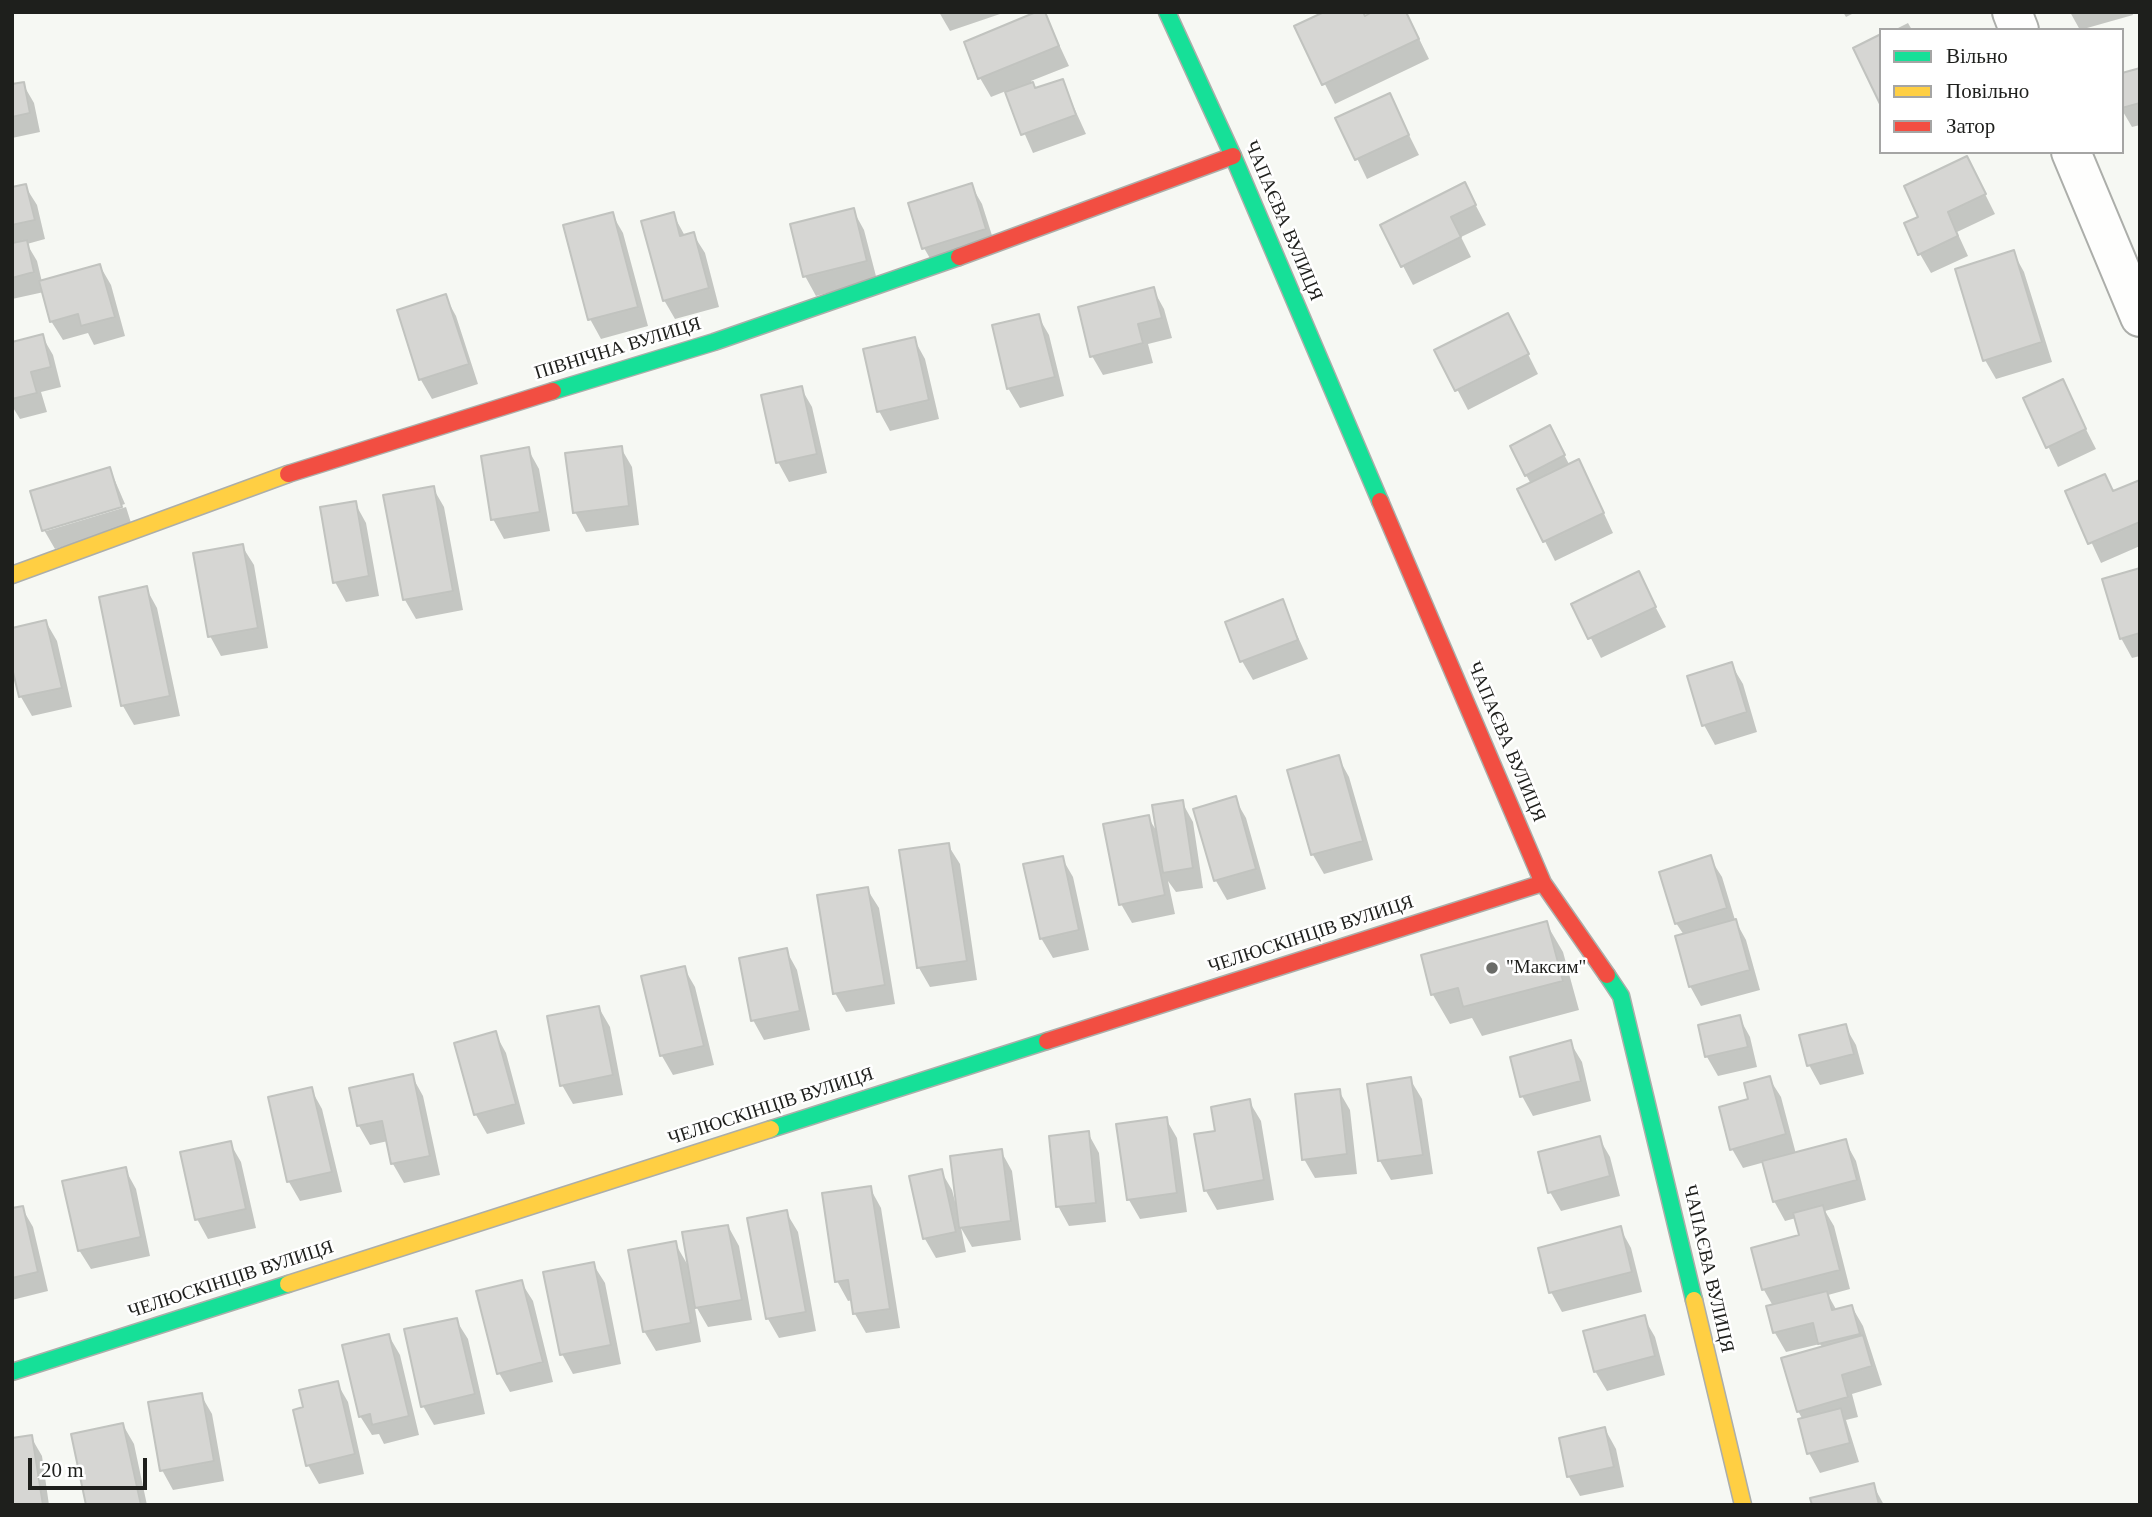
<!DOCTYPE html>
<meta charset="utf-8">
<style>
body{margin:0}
#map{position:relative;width:2152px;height:1517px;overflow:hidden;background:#f6f8f3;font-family:Georgia,serif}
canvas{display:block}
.frame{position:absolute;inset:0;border:14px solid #1e1f1c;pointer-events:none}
.legend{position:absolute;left:1879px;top:28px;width:245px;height:126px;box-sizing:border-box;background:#fff;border:2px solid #a5a5a4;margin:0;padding:9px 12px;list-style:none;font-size:21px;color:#1e1f1c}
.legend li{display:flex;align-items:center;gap:14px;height:35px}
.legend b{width:35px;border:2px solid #a5a5a4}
.scale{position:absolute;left:28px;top:1458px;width:119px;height:32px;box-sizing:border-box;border:4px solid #1e1f1c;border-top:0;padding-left:9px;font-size:21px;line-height:24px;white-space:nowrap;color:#1e1f1c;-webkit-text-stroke:5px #fff;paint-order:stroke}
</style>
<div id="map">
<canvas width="2152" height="1517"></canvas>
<div class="frame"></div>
<ul class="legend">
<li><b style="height:9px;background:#16e098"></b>Вільно</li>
<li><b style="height:9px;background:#ffcf43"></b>Повільно</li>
<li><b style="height:9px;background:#f24e42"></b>Затор</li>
</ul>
<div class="scale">20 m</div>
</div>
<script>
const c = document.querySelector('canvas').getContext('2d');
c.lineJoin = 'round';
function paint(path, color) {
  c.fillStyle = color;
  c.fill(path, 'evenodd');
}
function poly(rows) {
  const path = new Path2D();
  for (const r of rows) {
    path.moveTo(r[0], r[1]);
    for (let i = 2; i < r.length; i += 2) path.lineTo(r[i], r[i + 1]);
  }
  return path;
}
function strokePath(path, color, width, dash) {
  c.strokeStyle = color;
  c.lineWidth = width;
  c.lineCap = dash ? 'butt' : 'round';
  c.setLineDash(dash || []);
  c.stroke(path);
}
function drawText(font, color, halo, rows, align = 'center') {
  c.font = font + ' Georgia,serif';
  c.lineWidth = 5;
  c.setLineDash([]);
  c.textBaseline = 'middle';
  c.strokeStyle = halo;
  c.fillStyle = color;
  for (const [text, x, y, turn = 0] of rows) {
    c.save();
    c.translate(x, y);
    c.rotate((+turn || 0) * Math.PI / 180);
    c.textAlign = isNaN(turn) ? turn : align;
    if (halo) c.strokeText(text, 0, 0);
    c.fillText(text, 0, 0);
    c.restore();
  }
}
paint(poly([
 [939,12,1006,12,950,31],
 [1044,12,1069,66,1031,81,1036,90,1062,81,1086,134,1033,153,1006,91,991,97,980,78],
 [1843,12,1856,12,1846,17],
 [2070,12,2132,12,2133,15,2080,30],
 [1365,17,1410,20,1429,59,1335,104,1296,27],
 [1908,23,1912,30,1894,30],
 [2140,70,2140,125,2132,127,2122,110,2122,74],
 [12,80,15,85,23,84,34,103,40,132,12,138],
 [1389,95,1419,155,1367,179,1338,119],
 [1967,158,1995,214,1957,232,1968,256,1931,273,1920,254,1921,217],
 [971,185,982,204,996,248,935,267,924,248],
 [25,186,37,205,45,239,27,244,37,261,42,282,100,266,111,285,125,336,94,345,88,333,63,340,51,321,44,292,12,299,12,189],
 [1475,204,1486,225,1461,237,1471,257,1413,285,1382,226],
 [853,210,864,230,877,280,816,296,805,276],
 [612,214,623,233,648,326,601,339,590,319],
 [673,214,685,236,693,234,705,253,719,307,675,319,664,300],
 [2013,252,2024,272,2052,362,1996,379,1985,360],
 [1153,289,1164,309,1172,338,1148,344,1153,363,1103,375,1092,356],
 [445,296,456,316,478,384,432,399,421,380,399,311],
 [1038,316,1049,335,1064,396,1020,408,1008,388],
 [1518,334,1538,374,1468,410,1437,351],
 [42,336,53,355,61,387,41,392,47,412,20,419,12,406,12,343],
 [914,339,925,359,939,419,890,431,879,411],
 [2062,382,2096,449,2058,467,2025,398],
 [801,388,812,407,827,473,789,482,778,462],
 [1560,447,1570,466,1589,481,1613,533,1555,561,1519,490,1531,484,1526,475],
 [621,448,632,467,639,525,586,532,575,512],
 [528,449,539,469,550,531,504,539,493,519],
 [110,469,125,504,46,528,46,531,126,507,132,526,55,549,44,530,33,492],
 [2140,481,2140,546,2101,563,2068,492,2114,493],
 [433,488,444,507,463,610,416,619,405,600],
 [355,503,366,523,379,596,346,602,335,582],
 [242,546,254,565,268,648,221,656,210,636],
 [2140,570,2140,656,2132,658,2121,638],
 [1638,574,1666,627,1601,658,1574,605],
 [146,588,157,608,180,716,134,725,123,706,101,598],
 [1282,602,1308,659,1253,680,1242,661],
 [46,622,57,641,72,707,32,716,21,697,12,660],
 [1731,664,1743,684,1757,732,1715,745,1704,725],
 [1338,757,1349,777,1373,860,1324,874,1313,855,1289,771],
 [1235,799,1246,818,1266,889,1227,900,1216,881,1195,810],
 [1182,802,1193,822,1203,888,1176,892,1168,881,1175,914,1132,923,1121,904,1148,817,1159,835],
 [948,845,960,864,977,980,930,987,919,968],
 [1062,858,1073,877,1089,950,1053,958,1041,938],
 [1710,858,1722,877,1735,920,1746,940,1760,990,1701,1006,1690,986,1684,935,1676,923],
 [867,889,879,908,895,1004,846,1012,835,993],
 [1546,923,1563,952,1579,1010,1482,1036,1472,1018,1450,1024,1433,995,1423,956],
 [786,950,797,970,810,1030,764,1040,753,1020],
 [684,968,695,987,714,1065,673,1075,662,1056],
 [599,1008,610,1027,623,1095,573,1104,562,1085],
 [1739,1017,1750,1037,1757,1067,1718,1076,1707,1057,1700,1026],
 [1845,1026,1856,1045,1864,1074,1820,1085,1809,1065],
 [495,1033,506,1053,525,1124,487,1134,476,1115,456,1044],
 [1570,1042,1582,1062,1591,1101,1533,1116,1522,1096],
 [412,1076,423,1096,440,1175,404,1183,393,1164,388,1141,370,1145,359,1126,351,1089],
 [1769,1078,1781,1097,1796,1154,1845,1141,1856,1161,1866,1200,1825,1211,1834,1226,1850,1289,1828,1295,1837,1311,1852,1307,1863,1326,1882,1385,1852,1394,1858,1417,1846,1420,1859,1462,1820,1473,1809,1453,1803,1420,1798,1411,1823,1348,1820,1344,1786,1352,1775,1333,1768,1307,1773,1306,1764,1290,1801,1237,1796,1218,1785,1221,1774,1201,1765,1162,1743,1168,1732,1149,1751,1100],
 [1410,1079,1422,1099,1433,1174,1391,1180,1380,1161],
 [311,1089,322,1109,342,1192,300,1201,289,1182,270,1098],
 [1339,1091,1350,1110,1357,1174,1315,1178,1304,1159],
 [1249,1101,1261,1121,1274,1200,1217,1210,1206,1191,1196,1135,1217,1132],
 [1166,1119,1177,1138,1187,1212,1140,1219,1129,1200],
 [1088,1133,1099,1153,1106,1222,1069,1226,1058,1206],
 [1599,1138,1610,1157,1620,1196,1561,1211,1550,1192],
 [230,1143,241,1162,256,1228,208,1239,197,1219],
 [1001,1151,1012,1171,1021,1240,972,1247,961,1228,966,1252,936,1258,925,1239,941,1171,952,1190,956,1205,958,1205],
 [125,1169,136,1189,150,1256,91,1269,79,1250],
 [870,1188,881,1208,900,1328,866,1333,855,1314,853,1300,848,1301,837,1281],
 [22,1208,33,1227,48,1291,12,1300,12,1210],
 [786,1212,798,1232,816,1331,779,1338,768,1319],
 [728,1226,739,1246,752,1320,708,1327,694,1303,701,1342,656,1351,644,1331,675,1243,690,1269],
 [1620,1228,1631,1248,1642,1292,1562,1312,1551,1292],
 [593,1264,605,1283,621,1364,573,1374,562,1354],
 [521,1282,533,1301,553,1382,510,1392,499,1373],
 [1644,1318,1655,1337,1665,1375,1607,1391,1595,1371],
 [456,1320,468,1339,485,1414,434,1425,423,1406],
 [389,1336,400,1355,419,1435,384,1444,379,1434,372,1435,360,1416],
 [337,1383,348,1402,364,1474,319,1484,308,1465,305,1409],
 [201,1395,212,1414,224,1481,173,1490,162,1470],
 [123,1425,134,1444,147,1505,88,1505],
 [1605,1429,1616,1449,1624,1487,1580,1496,1569,1477,1561,1439],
 [31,1437,42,1456,49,1505,12,1505],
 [1873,1485,1884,1505,1814,1505]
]), '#0003');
const building = poly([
 [1036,12,1045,12,1059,46,978,79,964,42,1036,12],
 [1324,12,1363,12,1365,16,1372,12,1406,12,1419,39,1322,85,1294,26,1324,12],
 [1881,34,1881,106,1853,48,1881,34],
 [2140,68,2140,103,2122,108,2122,73,2140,68],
 [1063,79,1076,115,1021,135,1005,92,1033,82,1035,88,1063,79],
 [24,82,30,113,12,117,12,84,24,82],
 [1390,93,1409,135,1355,160,1335,118,1390,93],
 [1967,156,1986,194,1948,212,1958,236,1918,255,1904,223,1918,217,1904,186,1967,156],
 [1465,182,1476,205,1451,217,1461,237,1401,267,1380,225,1465,182],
 [972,183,986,229,922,249,908,203,972,183],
 [26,184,35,220,12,225,12,187,26,184],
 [854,208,867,261,803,277,790,224,854,208],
 [613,212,638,307,588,320,563,225,613,212],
 [674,212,680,236,694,232,709,288,663,301,641,221,674,212],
 [27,240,34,272,12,278,12,243,27,240],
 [2014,250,2042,342,1983,361,1955,269,2014,250],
 [100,264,115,317,81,326,78,314,50,322,39,281,100,264],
 [1154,287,1162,318,1138,324,1143,343,1090,357,1078,307,1154,287],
 [446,294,469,364,419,380,397,310,446,294],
 [1508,313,1529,354,1455,391,1434,350,1508,313],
 [1039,314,1055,377,1007,389,992,325,1039,314],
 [43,334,51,367,31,372,37,393,12,399,12,342,43,334],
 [915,337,929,400,877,412,863,349,915,337],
 [2063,379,2086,429,2046,448,2023,398,2063,379],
 [802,386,817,454,776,463,761,395,802,386],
 [1550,425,1565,455,1525,476,1510,446,1550,425],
 [622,446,629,506,573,513,565,453,622,446],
 [529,447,540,512,491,520,481,456,529,447],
 [1579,459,1604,513,1543,542,1517,489,1579,459],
 [110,467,122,507,42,531,30,491,110,467],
 [2105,474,2113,491,2140,480,2140,522,2088,544,2065,491,2105,474],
 [434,486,453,591,403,600,383,495,434,486],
 [356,501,369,576,333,583,320,507,356,501],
 [243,544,258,628,208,637,193,553,243,544],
 [2140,568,2140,633,2120,639,2102,579,2140,568],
 [1639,571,1656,607,1588,639,1571,604,1639,571],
 [147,586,170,696,121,706,99,597,147,586],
 [1283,599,1298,640,1240,662,1225,622,1283,599],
 [46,620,62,688,19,697,12,668,12,628,46,620],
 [1732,662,1747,712,1702,726,1687,676,1732,662],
 [1339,755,1363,841,1311,855,1287,770,1339,755],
 [1236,796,1256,869,1214,881,1193,809,1236,796],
 [1183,800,1193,868,1163,873,1152,805,1183,800],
 [1149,815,1165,895,1119,905,1103,824,1149,815],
 [949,843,967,961,917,968,899,850,949,843],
 [1711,855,1727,908,1675,924,1659,872,1711,855],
 [1063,856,1079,930,1040,939,1023,864,1063,856],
 [868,887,885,985,833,994,817,895,868,887],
 [1736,919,1750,970,1689,987,1675,936,1736,919],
 [1547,921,1563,981,1463,1007,1458,988,1431,995,1421,955,1547,921],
 [787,948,800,1011,751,1021,739,958,787,948],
 [685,966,704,1046,660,1056,641,976,685,966],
 [599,1006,613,1075,560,1086,547,1016,599,1006],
 [1740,1015,1748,1047,1705,1057,1698,1025,1740,1015],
 [1846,1024,1854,1054,1807,1066,1799,1035,1846,1024],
 [496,1031,516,1104,474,1115,454,1043,496,1031],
 [1571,1040,1581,1081,1520,1097,1510,1057,1571,1040],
 [413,1074,430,1156,391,1164,382,1121,357,1126,349,1088,413,1074],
 [1770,1076,1786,1134,1730,1150,1719,1107,1748,1099,1744,1083,1770,1076],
 [1411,1077,1423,1155,1378,1161,1367,1084,1411,1077],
 [312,1087,332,1172,287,1182,268,1097,312,1087],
 [1340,1089,1347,1154,1302,1160,1295,1094,1340,1089],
 [1250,1099,1264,1180,1204,1191,1194,1134,1215,1131,1211,1107,1250,1099],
 [1167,1117,1177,1193,1127,1200,1116,1124,1167,1117],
 [1089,1131,1096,1203,1056,1207,1049,1136,1089,1131],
 [1600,1136,1610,1176,1548,1193,1538,1152,1600,1136],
 [1846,1139,1857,1180,1773,1202,1762,1161,1846,1139],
 [231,1141,246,1209,195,1220,180,1152,231,1141],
 [1002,1149,1011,1221,959,1228,950,1156,1002,1149],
 [126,1167,141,1237,78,1251,62,1181,126,1167],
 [942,1169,956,1232,923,1239,909,1176,942,1169],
 [871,1186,890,1309,853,1314,848,1280,835,1282,822,1193,871,1186],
 [1823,1205,1840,1270,1762,1290,1751,1248,1799,1235,1793,1213,1823,1205],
 [23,1206,38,1272,12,1278,12,1208,23,1206],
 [787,1210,806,1312,766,1319,747,1218,787,1210],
 [728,1225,742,1300,695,1308,682,1232,728,1225],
 [1621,1226,1632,1272,1549,1293,1538,1248,1621,1226],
 [676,1241,691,1323,643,1332,628,1250,676,1241],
 [594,1262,611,1345,560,1355,543,1272,594,1262],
 [522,1280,543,1362,497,1374,476,1291,522,1280],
 [1827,1291,1832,1310,1852,1305,1860,1334,1818,1344,1813,1323,1773,1333,1766,1306,1827,1291],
 [1645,1315,1655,1356,1594,1372,1583,1331,1645,1315],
 [457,1318,475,1394,421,1407,404,1329,457,1318],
 [389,1334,409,1416,372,1425,370,1414,359,1417,342,1345,389,1334],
 [1863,1335,1872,1366,1842,1375,1848,1397,1797,1412,1781,1358,1863,1335],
 [338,1381,355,1454,306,1466,293,1410,303,1407,299,1390,338,1381],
 [202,1393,214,1461,160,1471,148,1402,202,1393],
 [1841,1408,1850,1443,1807,1454,1798,1419,1841,1408],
 [123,1423,141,1505,86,1505,71,1434,123,1423],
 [1605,1427,1614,1467,1567,1477,1559,1438,1605,1427],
 [32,1435,43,1505,12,1505,12,1438,32,1435],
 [1874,1483,1879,1505,1812,1505,1810,1498,1874,1483]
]);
paint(building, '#d6d6d3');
strokePath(building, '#c1c3bf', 2);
const street = poly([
 [2012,12,2019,30],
 [2071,152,2140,317]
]);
const fast = poly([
 [1167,12,1233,156,1380,501],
 [553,391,714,342,959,257],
 [1607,975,1621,996,1694,1300],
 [771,1129,1047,1041],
 [12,1372,288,1284]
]);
const slow = poly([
 [12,575,288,474],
 [288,1284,771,1129],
 [1694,1300,1743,1505]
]);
const jam = poly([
 [959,257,1233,156],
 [288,474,553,391],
 [1380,501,1543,883,1607,975],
 [1047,1041,1543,883]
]);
strokePath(street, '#acaeaa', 42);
strokePath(fast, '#acaeaa', 19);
strokePath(slow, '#acaeaa', 19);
strokePath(jam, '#acaeaa', 19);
strokePath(street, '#fefefd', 38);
strokePath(fast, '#16e098', 16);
strokePath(slow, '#ffcf43', 16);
strokePath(jam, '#f24e42', 16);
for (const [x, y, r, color] of [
 [1492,968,7,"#6a6b67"]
]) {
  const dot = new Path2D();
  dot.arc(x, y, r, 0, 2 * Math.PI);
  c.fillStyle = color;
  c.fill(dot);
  strokePath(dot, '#fff', 2.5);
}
drawText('19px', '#1e1f1c', '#fff', [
 ["ЧАПАЄВА ВУЛИЦЯ",1283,221,67],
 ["ПІВНІЧНА ВУЛИЦЯ",618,349,-17],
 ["ЧАПАЄВА ВУЛИЦЯ",1506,742,67],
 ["ЧЕЛЮСКІНЦІВ ВУЛИЦЯ",1311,935,-18],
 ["ЧЕЛЮСКІНЦІВ ВУЛИЦЯ",771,1107,-18],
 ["ЧАПАЄВА ВУЛИЦЯ",1708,1269,77],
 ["ЧЕЛЮСКІНЦІВ ВУЛИЦЯ",231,1280,-18]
]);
drawText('19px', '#1e1f1c', '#fff', [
 ["\"Максим\"",1506,968]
], 'left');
</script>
